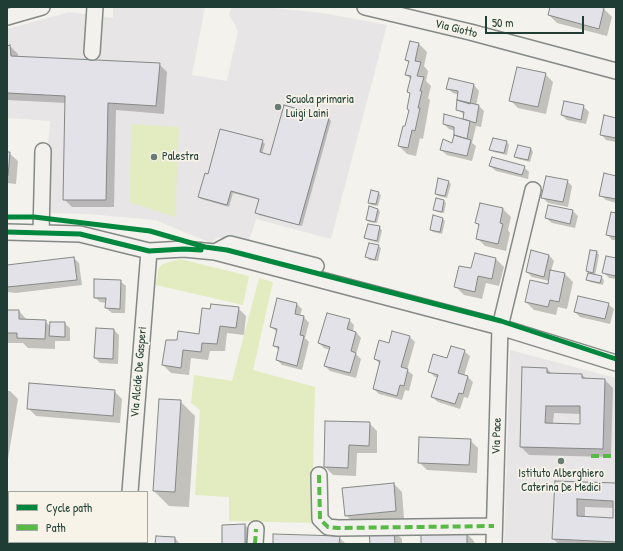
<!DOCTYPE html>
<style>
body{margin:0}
#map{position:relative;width:623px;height:551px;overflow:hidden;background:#f4f2ec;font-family:"Patrick Hand",sans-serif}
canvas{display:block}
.frame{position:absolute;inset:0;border:8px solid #1f3d34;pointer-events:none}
.legend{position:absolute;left:8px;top:491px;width:140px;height:52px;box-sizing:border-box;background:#f7f3e8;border:1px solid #a1aaa0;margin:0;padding:5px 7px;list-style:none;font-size:12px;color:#1f3d34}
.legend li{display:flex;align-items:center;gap:8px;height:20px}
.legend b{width:20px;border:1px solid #a1aaa0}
.scale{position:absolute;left:485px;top:16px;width:99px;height:18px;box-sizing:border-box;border:2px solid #1f3d34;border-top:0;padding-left:5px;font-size:12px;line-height:14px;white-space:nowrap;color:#1f3d34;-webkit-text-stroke:3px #f7f3e8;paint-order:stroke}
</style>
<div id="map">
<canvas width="623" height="551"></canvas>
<div class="frame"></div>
<ul class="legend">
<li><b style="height:5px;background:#00873e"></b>Cycle path</li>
<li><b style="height:5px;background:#58b947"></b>Path</li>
</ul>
<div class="scale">50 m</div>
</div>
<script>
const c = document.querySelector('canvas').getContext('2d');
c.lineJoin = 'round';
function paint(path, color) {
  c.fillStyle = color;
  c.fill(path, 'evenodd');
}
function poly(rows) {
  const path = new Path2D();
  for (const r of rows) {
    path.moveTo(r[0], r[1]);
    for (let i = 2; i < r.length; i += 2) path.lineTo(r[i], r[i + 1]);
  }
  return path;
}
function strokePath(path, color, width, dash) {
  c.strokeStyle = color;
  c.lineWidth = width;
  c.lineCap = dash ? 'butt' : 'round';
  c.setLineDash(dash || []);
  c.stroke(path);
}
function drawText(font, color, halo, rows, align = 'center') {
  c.font = font + ' "Patrick Hand",sans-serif';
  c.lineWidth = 3.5;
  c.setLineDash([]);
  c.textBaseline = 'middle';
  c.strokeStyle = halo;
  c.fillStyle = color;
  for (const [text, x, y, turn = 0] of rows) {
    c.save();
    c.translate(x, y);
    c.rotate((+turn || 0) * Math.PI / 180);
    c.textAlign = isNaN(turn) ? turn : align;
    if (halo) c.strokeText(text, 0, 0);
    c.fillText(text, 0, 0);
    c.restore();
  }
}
paint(poly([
 [113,7,205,7,192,75,227,81,238,31,229,14,231,9,234,7,263,7,323,13,387,25,331,239,256,219,248,245,218,237,211,243,155,220,87,214,47,213,48,145,50,121,7,118,7,29,69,12,113,18],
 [510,350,616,378,616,544,504,544]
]), '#e8e5e6');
paint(poly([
 [132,124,179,127,175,217,129,202],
 [180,259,249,276,243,305,156,285,158,269,163,264],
 [259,278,273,282,253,370,315,387,313,473,315,523,229,521,229,497,195,495,200,410,191,403,194,375,232,381]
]), '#e2ecc0');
paint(poly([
 [551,7,596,7,604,9,612,17,607,36,557,23,549,15],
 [411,42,419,44,427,52,424,66,428,71,426,81,431,86,428,98,430,100,423,139,420,138,416,156,407,154,399,146,406,127,410,111,408,109,411,95,408,92,411,79,406,75,409,63,406,60],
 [10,46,18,54,18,58,159,64,167,72,164,114,116,110,114,207,72,207,64,199,66,103,7,100,7,47],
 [545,74,553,82,546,114,518,108,510,100],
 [474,85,479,91,476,106,479,106,484,111,481,127,476,126,472,143,476,146,472,161,447,155,441,150,453,144,455,131,449,129,444,124,464,121,464,115,457,109,459,95,453,93,447,88],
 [583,106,589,112,586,124,567,120,562,115],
 [329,119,331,121,302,226,259,215,256,212,260,200,233,193,229,207,201,199,199,197,208,175,262,141,265,144,262,154,271,156],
 [616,119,616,142,606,140,601,134],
 [493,139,507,142,509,145,507,155,493,152,491,149],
 [518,146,531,149,533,152,530,162,518,159,515,156],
 [7,153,9,153,18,161,16,184,7,183],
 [490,166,524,167,529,172,528,179,496,171],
 [616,177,616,203,606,200,600,195],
 [567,181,572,186,568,207,548,203,542,197],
 [448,182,451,184,447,198,438,196,436,194],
 [378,193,381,195,378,206,371,205,369,202],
 [444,201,446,203,444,213,437,212,434,209],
 [549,206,573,211,578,216,575,228,552,223,546,218],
 [378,209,380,212,377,223,369,222,367,219],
 [503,209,511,217,508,230,510,233,506,251,485,246,477,238,480,226,476,223],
 [616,214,616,240,612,240,607,234],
 [434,217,443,219,445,221,442,234,433,232,431,230],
 [379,227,382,230,379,243,368,240,366,238],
 [378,246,381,248,378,261,369,260,367,257],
 [591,251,597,252,599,255,595,276,601,277,604,280,603,285,590,282,588,280,589,273,587,271],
 [549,255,554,261,551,271,565,274,573,282,567,309,558,307,556,315,534,310,526,302,548,285,549,281,532,277,527,272],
 [74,258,79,263,82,285,16,293,7,292,7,266],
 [496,259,504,267,499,286,486,283,482,299,464,295,456,287,472,270],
 [616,259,616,279,609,278,604,273],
 [120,281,126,286,125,313,112,313,106,308,107,303,100,302,95,297],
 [297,304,302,309,300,316,304,317,309,323,305,338,309,342,302,370,282,365,277,360,279,351,274,345,277,332,271,327],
 [608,304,614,309,610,324,580,317,575,312],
 [238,308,246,316,244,335,227,333,225,351,210,351,208,360,191,358,189,375,171,373,163,365,178,341,200,335],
 [7,311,19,311,28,321,45,321,51,327,64,323,70,328,70,341,55,341,55,349,28,348,23,343,7,343],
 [349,320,354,325,353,332,356,332,361,338,356,354,361,359,356,378,330,371,325,366,330,350,324,348,319,343],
 [114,330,119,335,118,364,100,363,95,358],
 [409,336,415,342,407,370,413,375,409,391,405,390,402,400,379,394,374,389,380,364,375,359],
 [464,351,470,356,464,376,468,377,473,382,468,398,464,397,460,409,438,402,432,397,438,378,435,377,430,372,448,359],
 [547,369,552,374,582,375,587,379,605,380,613,388,611,457,529,455,521,447],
 [554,413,581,414,581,425,553,424],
 [7,391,10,391,18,399,7,465],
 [114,391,122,399,120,423,36,416,28,408],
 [180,401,195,416,189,507,169,506,154,491],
 [369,423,377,431,377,453,357,453,356,476,333,475,325,467],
 [470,440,478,448,477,473,427,470,419,462],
 [556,482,616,484,616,544,559,544,553,539],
 [585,507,614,508,614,519,585,518],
 [394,484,402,492,404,519,354,523,346,515],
 [245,525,260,540,260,544,223,544],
 [394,531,402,539,402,544,371,544],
 [466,533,474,541,474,544,422,544],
 [339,537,346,544,274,544],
 [175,538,180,544,156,544]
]), '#0003');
const building = poly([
 [550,7,600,7,604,8,599,29,548,15,550,7],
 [410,41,419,43,415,61,421,62,417,76,424,77,420,91,422,91,418,108,420,108,415,131,412,130,408,148,398,146,403,126,405,126,409,110,407,109,410,93,407,92,411,76,405,75,409,61,405,60,410,41],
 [10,45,11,56,160,63,156,106,108,103,106,200,63,200,65,96,7,93,7,46,10,45],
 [517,67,546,73,538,107,509,101,517,67],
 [449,78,474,84,470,104,457,100,458,91,446,89,449,78],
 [457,100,479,105,476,123,463,119,464,112,456,110,457,100],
 [564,101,584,105,581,120,561,115,564,101],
 [284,105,329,118,299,225,255,213,259,199,231,191,227,205,198,197,205,173,208,174,220,129,263,140,260,152,270,155,284,105],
 [444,114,470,121,467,139,454,135,454,127,443,124,444,114],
 [604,115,616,118,616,138,600,135,604,115],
 [454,135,471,140,467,156,440,150,443,139,452,143,454,135],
 [493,138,507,141,504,153,489,150,493,138],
 [518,145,531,148,528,160,514,157,518,145],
 [7,152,10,152,8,176,7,176,7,152],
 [492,157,525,166,522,175,489,166,492,157],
 [604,173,616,176,616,199,599,196,604,173],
 [546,176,568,180,563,202,541,198,546,176],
 [438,178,449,181,445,196,435,194,438,178],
 [371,190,379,192,376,204,368,203,371,190],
 [436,198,444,200,442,212,433,210,436,198],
 [480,203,503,208,500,223,503,224,498,244,476,239,479,224,475,223,480,203],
 [548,205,573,210,570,224,545,218,548,205],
 [369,206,378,209,375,222,366,220,369,206],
 [611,212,616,213,616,237,606,235,611,212],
 [433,215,443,218,440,232,430,230,433,215],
 [368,224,380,226,377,241,364,238,368,224],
 [369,243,379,245,375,260,365,257,369,243],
 [531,250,549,255,544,277,526,272,531,250],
 [590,250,597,251,593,273,586,271,590,250],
 [475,253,496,258,492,279,478,276,475,292,454,287,459,266,471,268,475,253],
 [606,256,616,258,616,276,602,273,606,256],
 [74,257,77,280,7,287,7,265,74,257],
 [550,270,565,273,559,302,550,300,548,307,525,302,530,280,548,284,550,270],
 [588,273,602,276,600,283,586,280,588,273],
 [94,279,121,280,120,309,105,308,106,298,94,298,94,279],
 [578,296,609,303,605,319,574,312,578,296],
 [277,298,297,303,295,314,304,316,300,335,304,336,297,366,276,360,279,347,273,346,277,329,270,327,277,298],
 [211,304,239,307,236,328,220,326,217,344,202,343,201,352,183,350,181,368,162,365,166,340,177,340,178,331,199,334,202,308,210,309,211,304],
 [7,310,19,310,19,319,46,320,45,339,17,338,17,333,7,333,7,310],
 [327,313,350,319,347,329,356,332,351,351,356,353,350,373,324,366,330,347,318,343,327,313],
 [50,322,65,322,65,337,49,336,50,322],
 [96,328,114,329,113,359,94,358,96,328],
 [392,331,410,336,401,367,408,369,404,386,400,385,397,396,373,389,380,361,374,359,379,340,389,343,392,331],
 [451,346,465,350,458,373,468,376,463,394,459,393,455,404,431,397,438,375,428,372,433,354,447,358,451,346],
 [522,367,547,368,547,373,582,374,582,378,605,379,603,449,520,447,522,367],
 [546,406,580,406,580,424,545,423,546,406],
 [29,383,115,390,113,416,27,409,29,383],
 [159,399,181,400,175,492,153,491,159,399],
 [325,421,370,422,369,446,349,445,348,468,324,467,325,421],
 [419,437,471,439,469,465,418,463,419,437],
 [555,481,616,483,616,542,552,539,555,481],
 [577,499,613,501,613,518,577,516,577,499],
 [394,483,396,511,345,516,342,488,394,483],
 [245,524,245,544,222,544,222,525,245,524],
 [394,530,395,544,370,544,369,531,394,530],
 [467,532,467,544,421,544,421,533,467,532],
 [273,534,340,536,339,544,273,544,273,534],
 [156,536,175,537,175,544,155,544,156,536],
 [13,542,85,542,107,544,13,544,13,542]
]);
paint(building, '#e3e2e8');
strokePath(building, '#848985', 1);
const minor = poly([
 [365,7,470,32,616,71],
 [7,17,42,7],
 [92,52,95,7],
 [7,232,80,234,149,251,184,249,215,252,500,327,616,363],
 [41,233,43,151],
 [215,252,230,244,316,266],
 [319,475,320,519,328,527,338,528,494,526],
 [130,492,149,251],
 [7,503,9,503],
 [126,544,127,542],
 [255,544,256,529],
 [494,544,500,327,533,190]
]);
strokePath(minor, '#848985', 18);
strokePath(minor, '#f2f1ed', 15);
strokePath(poly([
 [591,456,616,456],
 [319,475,320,519,328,527,338,528,494,526],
 [255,544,256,529]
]), '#58b947', 4, [8, 4]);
strokePath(poly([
 [7,217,34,217,150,231,205,247,227,250,501,321,616,359],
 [7,232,80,234,149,251,184,249,201,250]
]), '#00873e', 5);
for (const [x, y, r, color] of [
 [278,107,4,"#6a7c74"],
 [154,157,4,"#6a7c74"],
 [561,461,4,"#6a7c74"]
]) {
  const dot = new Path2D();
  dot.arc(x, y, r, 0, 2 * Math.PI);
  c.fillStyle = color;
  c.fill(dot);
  strokePath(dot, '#f7f3e8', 1.5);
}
drawText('12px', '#1f3d34', '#f7f3e8', [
 ["Via Giotto",456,29,14],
 ["Via Alcide De Gasperi",139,372,-85],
 ["Via Pace",497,436,-88]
]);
drawText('12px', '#1f3d34', '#f7f3e8', [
 ["Scuola primaria",286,100],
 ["Luigi Laini",286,114],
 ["Palestra",162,157],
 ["Istituto Alberghiero",561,474,"center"],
 ["Caterina De Medici",561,488,"center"]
], 'left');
</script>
